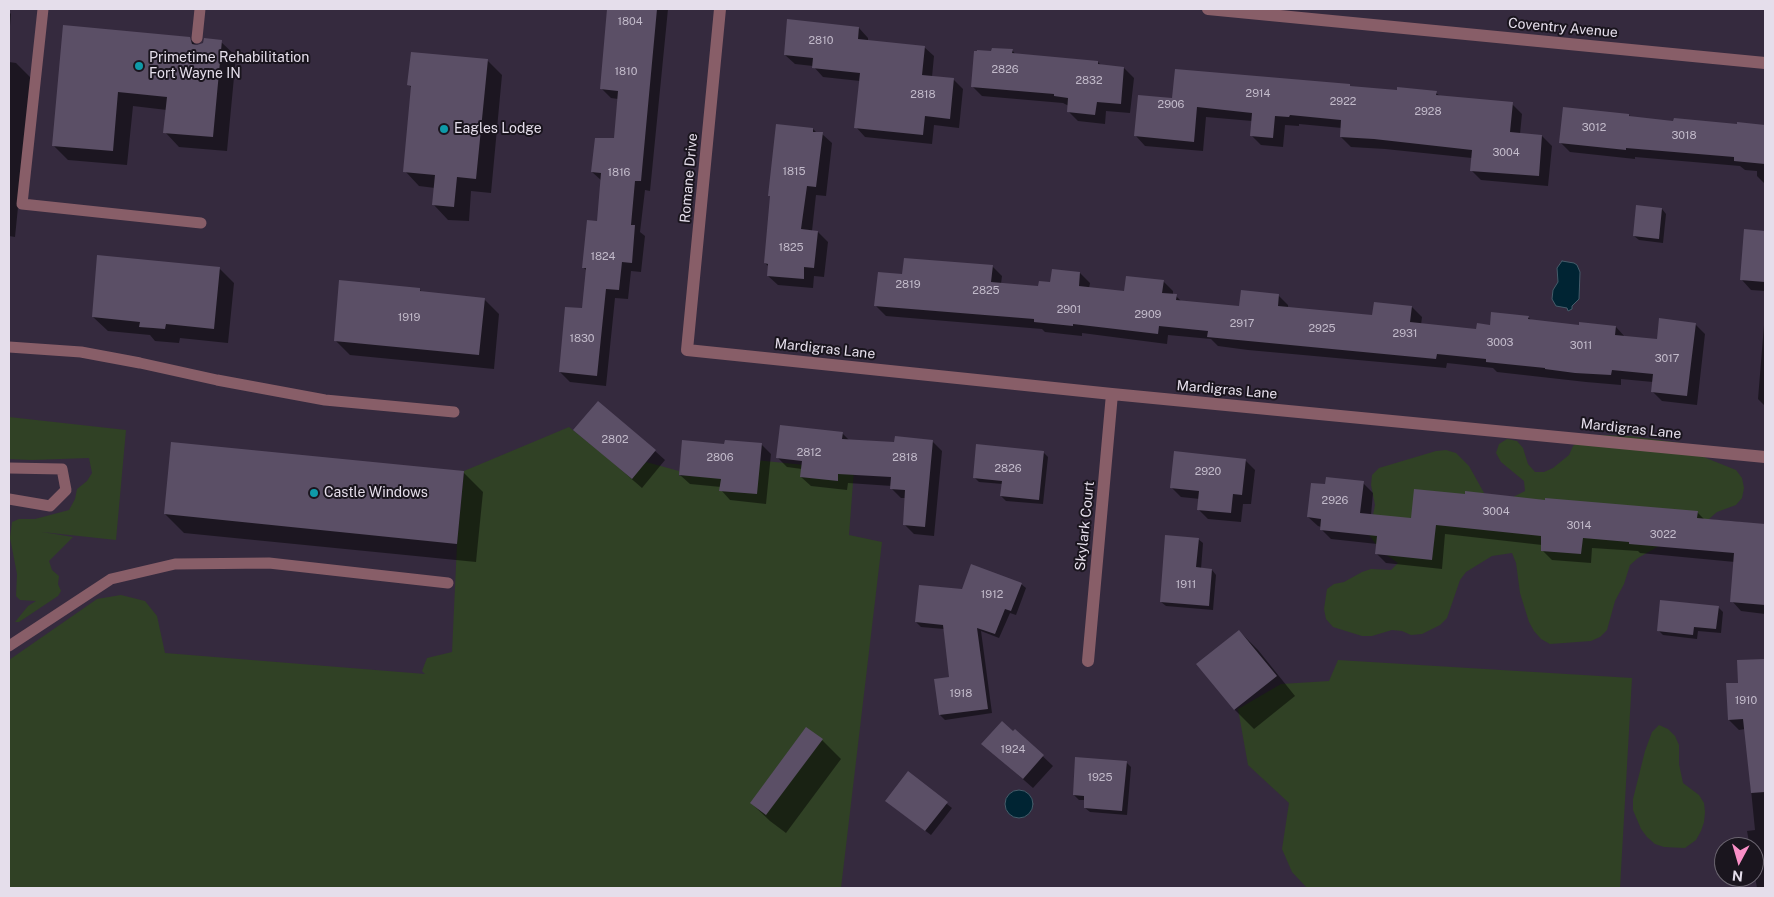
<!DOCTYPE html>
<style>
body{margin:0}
#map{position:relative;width:1774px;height:897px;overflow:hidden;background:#352a3e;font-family:"Public Sans",sans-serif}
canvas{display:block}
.frame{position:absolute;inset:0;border:10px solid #e5deeb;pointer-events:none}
.north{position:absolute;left:1714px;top:837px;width:50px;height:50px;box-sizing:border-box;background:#1a151e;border:1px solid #6b6570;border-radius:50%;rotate:186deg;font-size:14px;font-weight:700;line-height:20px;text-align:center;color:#e5deeb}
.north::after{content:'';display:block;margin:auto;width:18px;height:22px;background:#fa8fc7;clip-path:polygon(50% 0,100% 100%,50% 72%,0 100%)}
</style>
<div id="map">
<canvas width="1774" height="897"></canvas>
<div class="frame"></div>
<div class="north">N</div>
</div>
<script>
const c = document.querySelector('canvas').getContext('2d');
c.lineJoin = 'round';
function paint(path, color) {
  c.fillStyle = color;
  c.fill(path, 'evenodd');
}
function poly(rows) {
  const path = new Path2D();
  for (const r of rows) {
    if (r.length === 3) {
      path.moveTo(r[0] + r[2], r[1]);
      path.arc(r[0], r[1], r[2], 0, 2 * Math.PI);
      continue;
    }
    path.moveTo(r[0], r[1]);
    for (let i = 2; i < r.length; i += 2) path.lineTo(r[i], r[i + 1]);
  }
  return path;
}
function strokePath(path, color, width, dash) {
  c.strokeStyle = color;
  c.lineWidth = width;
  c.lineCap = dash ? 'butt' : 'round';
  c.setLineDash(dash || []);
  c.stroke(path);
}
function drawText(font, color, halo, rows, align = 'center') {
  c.font = font + ' "Public Sans",sans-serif';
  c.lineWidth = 4;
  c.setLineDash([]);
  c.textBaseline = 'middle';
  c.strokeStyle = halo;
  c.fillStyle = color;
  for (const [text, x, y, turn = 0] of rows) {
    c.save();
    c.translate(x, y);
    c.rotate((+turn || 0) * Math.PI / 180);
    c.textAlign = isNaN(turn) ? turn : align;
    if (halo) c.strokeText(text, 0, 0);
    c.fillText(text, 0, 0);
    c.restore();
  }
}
paint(poly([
 [9,417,126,430,116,540,42,532,73,537,49,561,52,570,59,576,58,584,61,591,58,596,19,622,15,622,28,606,36,601,20,600,16,596,17,574,10,538,12,522,19,519,35,519,69,510,75,499,77,489,87,481,92,473,89,458,32,460,9,459],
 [569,427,632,477,646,462,679,471,679,476,755,460,854,470,849,535,882,542,841,888,9,888,9,660,97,599,121,595,145,601,157,616,165,653,425,674,422,671,427,658,452,652,457,544,464,471],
 [1599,435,1630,436,1681,443,1706,458,1736,470,1742,478,1744,488,1742,498,1736,505,1717,512,1702,525,1664,543,1638,558,1630,565,1624,584,1615,601,1607,630,1600,637,1591,641,1550,644,1541,639,1534,631,1529,622,1520,593,1516,563,1512,553,1492,556,1466,572,1460,580,1447,618,1440,625,1422,634,1411,635,1402,631,1392,630,1372,636,1362,636,1333,627,1326,619,1324,609,1327,589,1334,584,1344,582,1362,572,1371,569,1391,570,1398,563,1381,551,1369,535,1375,505,1371,485,1372,475,1379,468,1436,451,1446,450,1456,453,1469,466,1488,500,1507,500,1525,491,1524,481,1501,462,1496,453,1499,444,1507,439,1517,441,1523,448,1528,464,1535,472,1544,472,1553,468,1569,455,1573,446,1581,439],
 [1338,660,1632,678,1620,888,1307,888,1292,872,1282,849,1289,803,1248,765,1238,709,1281,684,1329,681],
 [1659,725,1668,729,1675,736,1679,745,1679,764,1683,783,1699,795,1704,803,1705,812,1704,822,1701,831,1696,840,1685,848,1664,847,1655,844,1647,837,1641,829,1633,810,1633,799,1645,751,1652,732]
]), '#304125');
const water = poly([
 [1562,261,1574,263,1577,265,1580,272,1579,299,1572,306,1572,309,1568,311,1567,308,1556,306,1552,299,1553,290,1558,282,1557,268,1562,261],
 [1019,804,14]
]);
paint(water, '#002433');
strokePath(water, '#455c6a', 1);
paint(poly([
 [608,9,668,9,650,191,645,190,640,232,645,236,641,272,631,271,628,299,615,298,606,386,570,382,560,372,583,310,587,271,583,267,598,223,602,181,592,172,615,139,618,99,611,98,601,88],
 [9,12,11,14,9,38],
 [64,26,189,38,197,46,221,42,236,56,227,151,179,147,165,132,167,110,133,106,127,165,68,160,53,145],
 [859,28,868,38,868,42,924,47,934,56,932,77,954,80,963,89,959,128,934,125,932,144,865,137,856,127,860,81,823,77,813,66,795,64,785,55],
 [1012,50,1016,55,1098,62,1101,65,1124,68,1134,78,1130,113,1106,111,1105,124,1078,121,1068,111,1069,106,1063,103,982,96,972,86,992,53],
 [487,60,502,75,491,193,471,191,469,221,448,220,434,205,435,188,419,186,405,171,412,88,409,85],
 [9,62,16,63,31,78,15,237,9,236],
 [1351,88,1436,93,1440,96,1512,104,1522,114,1520,134,1542,136,1552,146,1548,186,1481,180,1471,170,1472,158,1385,149,1351,147,1341,137,1342,128,1299,124,1299,126,1285,125,1283,147,1261,145,1251,135,1252,121,1206,117,1203,151,1145,146,1136,136,1173,99],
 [1629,115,1631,118,1674,122,1738,126,1739,123,1765,126,1765,184,1757,176,1757,171,1745,170,1740,166,1635,157,1635,159,1570,152,1560,142],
 [813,129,817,133,822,134,832,143,826,196,816,195,812,231,818,232,828,242,824,277,814,276,813,288,778,285,768,276,769,267,765,263],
 [1662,209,1666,214,1663,243,1639,240,1634,236],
 [1745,230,1765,232,1765,291,1751,290,1742,280],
 [992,266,1002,276,1001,284,1039,287,1080,273,1090,283,1089,288,1125,293,1163,281,1173,291,1173,295,1176,296,1182,302,1240,308,1278,295,1288,305,1288,308,1374,316,1412,307,1422,317,1421,325,1478,331,1491,326,1528,317,1532,321,1580,326,1616,327,1626,338,1658,341,1695,324,1705,334,1697,405,1662,401,1652,391,1653,382,1621,379,1621,385,1586,382,1497,372,1493,368,1447,363,1446,368,1248,350,1218,346,1211,339,1168,335,1167,344,1082,333,1082,336,1045,332,1042,329,886,316,876,306,903,276],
 [219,268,234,283,228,343,180,338,179,343,155,341,150,335,108,331,93,317],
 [419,289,423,293,484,299,499,314,494,369,350,355,335,340],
 [1764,325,1765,326,1765,406,1758,399],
 [575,430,655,451,665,460,642,488],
 [842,433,850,441,895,443,932,441,942,451,934,536,914,534,905,525,906,498,901,498,891,488,892,486,848,483,847,490,811,486,801,477,802,469,787,467,778,458],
 [761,444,771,454,766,504,730,500,721,490,721,487,690,484,680,475,725,446],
 [1044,453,1048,457,1043,504,1006,501,1001,496,1003,484,979,482,974,477],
 [1245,460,1255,470,1251,504,1243,504,1241,522,1208,519,1198,509,1200,499,1181,497,1171,487],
 [464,473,483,492,476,562,184,533,165,514],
 [1363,483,1373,493,1371,515,1412,519,1546,501,1697,512,1704,519,1740,522,1765,526,1765,614,1741,611,1732,601,1735,562,1640,553,1638,551,1592,548,1591,563,1552,560,1542,550,1542,545,1445,534,1442,569,1386,563,1376,553,1377,544,1331,539,1321,529,1321,527,1318,526,1308,517,1326,486],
 [1198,539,1203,543,1201,569,1212,570,1216,575,1213,610,1166,606,1161,602],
 [1021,584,1026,588,1016,615,1010,613,999,638,981,631,992,713,945,720,940,715,936,680,950,678,944,629,921,627,916,622,963,591],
 [1718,607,1723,612,1721,633,1698,631,1697,639,1663,635,1659,631],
 [1239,631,1258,650,1295,696,1254,729,1235,710,1198,664],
 [1765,661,1765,888,1757,888,1754,870,1754,847,1750,847,1747,831,1755,830,1745,729,1739,730,1729,720,1739,684,1738,662],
 [1015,730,1053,766,1033,788,983,744,1013,733],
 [822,740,841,759,786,833,770,821,751,803],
 [1126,762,1131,767,1127,815,1090,812,1085,808,1085,800,1079,800,1074,795],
 [908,773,952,808,931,835,891,805]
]), '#0007');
paint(poly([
 [607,9,657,9,641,181,635,181,631,225,635,225,632,263,622,262,619,290,606,289,597,376,559,372,565,307,582,308,586,268,582,268,587,220,597,221,601,173,591,172,595,138,614,138,618,91,600,89],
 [787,19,859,27,858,39,925,46,922,75,954,78,950,119,925,116,923,135,854,128,860,73,812,68,813,58,784,55],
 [63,25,190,37,192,44,197,45,203,43,204,38,222,40,213,137,163,133,167,97,118,92,113,151,52,146],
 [992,48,1013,49,1012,53,1098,61,1098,64,1124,67,1121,104,1097,102,1095,115,1067,112,1068,98,1054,96,1054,94,971,87,974,51,977,51,977,50,991,51],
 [411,52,488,59,476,179,457,177,454,207,432,205,435,175,403,172,411,86,407,85],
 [1175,69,1350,84,1350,86,1397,90,1397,87,1437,91,1436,95,1513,102,1510,132,1542,135,1539,176,1470,171,1472,150,1374,139,1340,137,1341,120,1290,115,1289,117,1275,116,1273,138,1250,136,1252,113,1197,107,1194,142,1134,136,1138,95,1172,98],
 [1563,107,1629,114,1629,116,1673,121,1674,118,1737,124,1737,122,1765,125,1765,164,1734,161,1734,157,1626,148,1626,150,1559,143],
 [776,124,813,128,813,132,823,132,816,187,807,186,801,229,818,231,814,268,804,267,804,279,767,276,768,264,764,263,770,196,768,196],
 [1636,205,1662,208,1659,239,1633,236],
 [1744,229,1765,231,1765,282,1740,280],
 [97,255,220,267,214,329,166,324,165,329,153,328,139,327,140,322,92,317],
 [904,258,993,265,991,282,1038,286,1039,281,1050,282,1052,269,1080,272,1079,286,1124,291,1126,276,1164,280,1162,293,1177,294,1176,300,1239,306,1241,290,1279,294,1278,306,1372,315,1374,302,1412,306,1410,322,1476,329,1477,323,1490,325,1491,312,1529,316,1528,319,1579,325,1579,322,1616,326,1615,335,1657,339,1659,318,1696,323,1687,396,1651,392,1653,374,1612,370,1611,375,1575,373,1545,369,1545,368,1486,362,1486,359,1437,354,1436,359,1238,340,1207,337,1208,331,1159,326,1158,334,1073,324,1073,326,1034,322,1034,319,874,306,878,272,902,274],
 [339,280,420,288,420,291,485,298,479,355,334,341],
 [598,401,656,450,632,479,573,430],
 [780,425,843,432,842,439,894,442,895,436,933,440,925,527,903,525,905,490,890,489,891,477,838,474,838,481,800,477,802,461,776,458],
 [682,440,724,444,725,440,762,443,757,494,719,491,721,479,679,475],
 [171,442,464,471,457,544,164,514],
 [976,444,1044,451,1039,500,1000,496,1002,481,973,478],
 [1174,451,1246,459,1242,495,1233,494,1231,513,1197,510,1199,491,1170,488],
 [1326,477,1364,481,1360,513,1411,518,1414,489,1465,494,1465,491,1545,500,1545,498,1698,511,1697,518,1765,524,1765,605,1730,602,1734,553,1629,544,1629,542,1583,538,1581,554,1541,551,1541,536,1436,525,1432,560,1375,554,1377,536,1320,530,1321,519,1307,517,1311,483,1325,484],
 [1165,535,1199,538,1196,567,1212,569,1209,606,1160,602],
 [971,564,1022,583,1011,611,1005,609,995,634,977,628,988,709,939,715,934,679,949,677,943,625,915,622,919,585,962,589],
 [1660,600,1719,606,1716,629,1694,627,1693,635,1657,631],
 [1239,630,1277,676,1234,710,1196,664],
 [1765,659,1765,792,1751,793,1743,719,1728,720,1726,683,1738,683,1737,660],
 [1002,721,1013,731,1015,729,1044,755,1023,779,981,744],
 [806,727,823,739,766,815,750,803],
 [1075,757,1127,761,1122,811,1084,808,1084,796,1073,795],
 [908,771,948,802,925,831,885,801]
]), '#5b4f66');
strokePath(poly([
 [43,9,22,204,201,223],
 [197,38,200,9],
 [9,347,81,352,140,363,217,380,325,400,454,412],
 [9,468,62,469,66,490,50,506,9,499],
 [9,646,111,579,175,564,269,563,448,583]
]), '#885e68', 11);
strokePath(poly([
 [720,9,687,350,1112,394,1765,457],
 [1208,9,1765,63],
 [1088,661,1112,394]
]), '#885e68', 12);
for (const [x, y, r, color] of [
 [139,66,5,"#0f9aa8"],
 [444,129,5,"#0f9aa8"],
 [314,493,5,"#0f9aa8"]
]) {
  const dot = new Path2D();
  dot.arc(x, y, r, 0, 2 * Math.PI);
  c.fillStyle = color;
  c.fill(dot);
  strokePath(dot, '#1a151e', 2);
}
drawText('11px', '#c2baca', null, [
 ["1804",630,22],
 ["2810",821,41],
 ["2826",1005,70],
 ["1810",626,72],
 ["2832",1089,81],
 ["2914",1258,94],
 ["2818",923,95],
 ["2922",1343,102],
 ["2906",1171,105],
 ["2928",1428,112],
 ["3012",1594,128],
 ["3018",1684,136],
 ["3004",1506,153],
 ["1815",794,172],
 ["1816",619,173],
 ["1825",791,248],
 ["1824",603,257],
 ["2819",908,285],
 ["2825",986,291],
 ["2901",1069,310],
 ["2909",1148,315],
 ["1919",409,318],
 ["2917",1242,324],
 ["2925",1322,329],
 ["2931",1405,334],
 ["1830",582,339],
 ["3003",1500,343],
 ["3011",1581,346],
 ["3017",1667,359],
 ["2802",615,440],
 ["2812",809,453],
 ["2806",720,458],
 ["2818",905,458],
 ["2826",1008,469],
 ["2920",1208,472],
 ["2926",1335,501],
 ["3004",1496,512],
 ["3014",1579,526],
 ["3022",1663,535],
 ["1911",1186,585],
 ["1912",992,595],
 ["1918",961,694],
 ["1910",1746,701],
 ["1924",1013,750],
 ["1925",1100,778]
]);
drawText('14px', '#e5deeb', '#1a151e', [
 ["Coventry Avenue",1563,28,5],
 ["Romane Drive",689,178,-85],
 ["Mardigras Lane",825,349,6],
 ["Mardigras Lane",1227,390,5],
 ["Mardigras Lane",1631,429,6],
 ["Skylark Court",1085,526,-84]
]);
drawText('14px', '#e5deeb', '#1a151e', [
 ["Primetime Rehabilitation",149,58],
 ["Fort Wayne IN",149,74],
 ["Eagles Lodge",454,129],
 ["Castle Windows",324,493]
], 'left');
</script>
